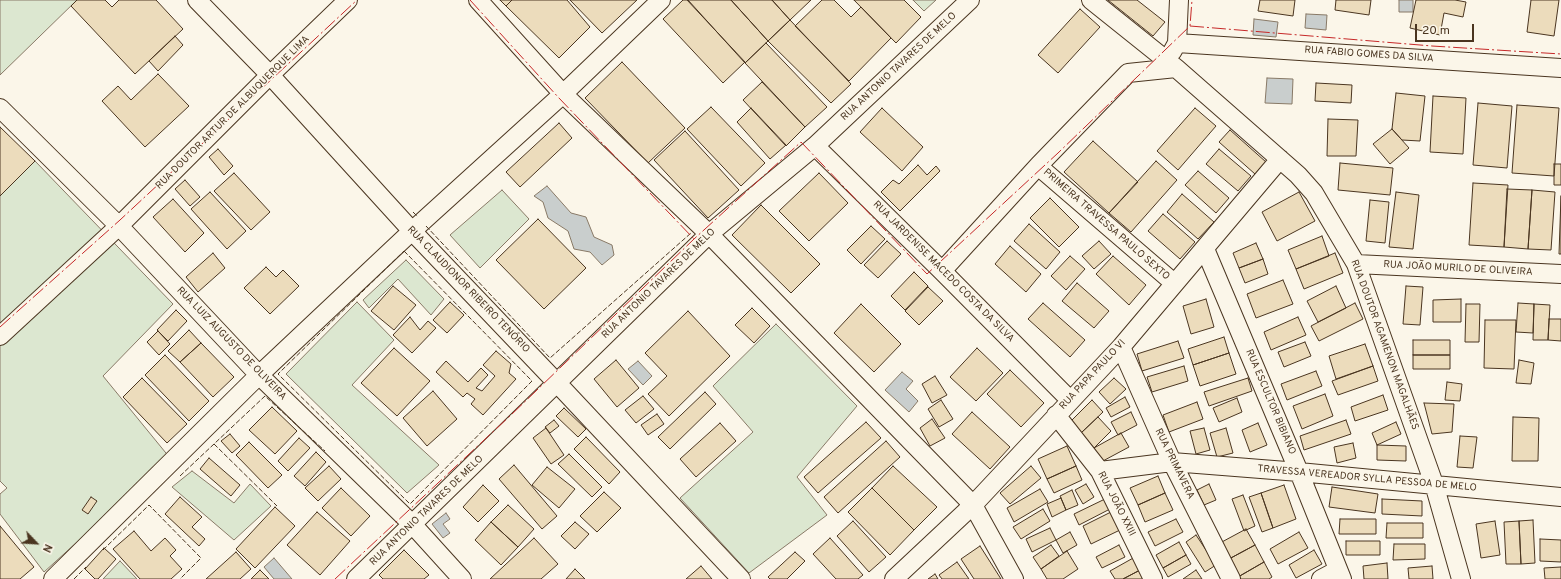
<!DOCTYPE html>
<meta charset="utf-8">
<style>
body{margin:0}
#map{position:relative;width:1561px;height:579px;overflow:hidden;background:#fbf6e9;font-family:Overpass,sans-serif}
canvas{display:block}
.north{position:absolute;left:16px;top:523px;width:40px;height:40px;-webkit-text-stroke:3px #fbf6e9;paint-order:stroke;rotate:115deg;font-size:11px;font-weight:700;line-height:16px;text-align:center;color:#4a3520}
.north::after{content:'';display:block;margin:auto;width:14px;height:18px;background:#4a3520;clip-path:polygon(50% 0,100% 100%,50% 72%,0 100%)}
.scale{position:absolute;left:1415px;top:24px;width:59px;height:18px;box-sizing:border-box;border:2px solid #4a3520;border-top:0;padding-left:5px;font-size:12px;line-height:14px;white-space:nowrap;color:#4a3520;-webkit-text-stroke:3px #fbf6e9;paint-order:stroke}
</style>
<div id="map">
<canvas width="1561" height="579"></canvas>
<div class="north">N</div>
<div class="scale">20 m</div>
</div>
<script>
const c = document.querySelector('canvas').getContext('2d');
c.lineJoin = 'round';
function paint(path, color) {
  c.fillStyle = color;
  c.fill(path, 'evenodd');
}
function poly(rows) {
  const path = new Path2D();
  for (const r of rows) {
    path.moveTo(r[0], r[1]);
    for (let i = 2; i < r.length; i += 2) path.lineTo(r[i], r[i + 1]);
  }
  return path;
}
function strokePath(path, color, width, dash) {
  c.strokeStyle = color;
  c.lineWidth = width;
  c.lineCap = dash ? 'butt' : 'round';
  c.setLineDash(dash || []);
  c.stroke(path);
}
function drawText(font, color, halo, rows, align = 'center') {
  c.font = font + ' Overpass,sans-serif';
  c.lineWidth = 3;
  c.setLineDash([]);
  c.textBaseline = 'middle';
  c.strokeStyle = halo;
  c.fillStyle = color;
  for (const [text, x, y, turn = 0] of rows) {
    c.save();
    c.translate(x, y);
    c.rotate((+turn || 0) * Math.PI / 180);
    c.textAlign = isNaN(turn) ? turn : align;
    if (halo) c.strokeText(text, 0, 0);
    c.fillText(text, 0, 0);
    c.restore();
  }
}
const green = poly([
 [0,0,77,0,0,75,0,0],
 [913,0,936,0,924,11,913,0],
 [35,161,173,304,103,376,170,458,44,572,0,514,0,494,7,488,0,481,0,196,35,161],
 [502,190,529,219,480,268,450,235,502,190],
 [406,260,444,299,431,315,398,279,369,308,363,300,406,260],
 [357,302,394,340,352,385,439,465,407,493,286,374,357,302],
 [776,324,857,406,797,477,827,515,749,573,680,498,753,432,713,386,776,324],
 [192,471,234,503,250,484,271,506,234,540,172,487,192,471],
 [120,561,137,579,103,579,120,561]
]);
paint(green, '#dce7d0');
strokePath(green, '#887966', 1);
const water = poly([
 [1399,0,1413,0,1413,12,1399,12,1399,0],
 [1306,14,1327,15,1326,30,1305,28,1306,14],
 [1254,19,1278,22,1276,37,1253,35,1254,19],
 [1267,78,1293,79,1292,104,1265,103,1267,78],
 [547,186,571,213,586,217,594,237,612,245,614,255,602,265,590,252,574,249,568,231,548,218,543,202,534,196,547,186],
 [638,361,652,376,643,385,628,369,638,361],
 [902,372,913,381,906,389,918,401,909,412,885,390,902,372],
 [446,513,450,519,443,524,450,533,443,538,432,524,446,513],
 [274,558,292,579,274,579,264,567,274,558]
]);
paint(water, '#c9cecd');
strokePath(water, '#887966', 1);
const building = poly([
 [77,0,105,0,112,7,119,0,156,0,183,29,135,74,71,6,77,0],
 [500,0,512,0,506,6,500,0],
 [512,0,567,0,590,27,559,58,506,6,512,0],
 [570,0,637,0,602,33,570,0],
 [683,0,687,0,745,62,723,83,663,19,683,0],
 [688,0,731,0,768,41,745,63,688,0],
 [731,0,772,0,790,20,768,41,731,0],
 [772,0,811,0,790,20,772,0],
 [822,0,834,0,851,17,861,7,891,38,849,81,795,26,822,0],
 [854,0,904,0,921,17,896,43,854,0],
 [1108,0,1137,0,1165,22,1153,36,1108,0],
 [1260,0,1295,0,1293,16,1258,11,1260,0],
 [1336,0,1371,0,1369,15,1335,10,1336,0],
 [1416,0,1455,0,1466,2,1463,17,1444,13,1440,35,1410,28,1416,0],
 [1531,0,1559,0,1554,36,1527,32,1531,0],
 [1080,9,1100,27,1058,73,1038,55,1080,9],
 [790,20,851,84,831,103,768,41,790,20],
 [175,36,183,45,158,71,149,61,175,36],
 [766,43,827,107,805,127,745,63,766,43],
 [622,62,685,128,648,163,585,98,622,62],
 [158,74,189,106,145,147,102,101,118,86,131,100,158,74],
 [762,82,805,127,786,146,743,100,762,82],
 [1316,83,1352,85,1351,103,1315,101,1316,83],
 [1396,93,1425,96,1420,141,1402,140,1392,129,1396,93],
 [1433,96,1466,98,1463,154,1430,152,1433,96],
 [1478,103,1512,106,1507,168,1473,165,1478,103],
 [1517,105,1559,108,1554,176,1512,173,1517,105],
 [711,107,765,163,741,186,687,129,711,107],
 [751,108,786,145,770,159,737,122,751,108],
 [882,108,923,147,902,171,860,132,882,108],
 [1195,108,1216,126,1178,170,1157,151,1195,108],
 [1328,119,1358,120,1356,156,1327,156,1328,119],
 [559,123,572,138,520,187,506,172,559,123],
 [0,127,35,161,0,196,0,127],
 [1392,129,1409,148,1390,164,1373,144,1392,129],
 [1230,130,1266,162,1255,174,1219,142,1230,130],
 [685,131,739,190,708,218,654,160,685,131],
 [1093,141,1138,182,1109,213,1064,172,1093,141],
 [218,149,233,166,224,175,209,157,218,149],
 [1219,149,1251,176,1238,191,1206,164,1219,149],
 [1156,161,1177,180,1131,232,1109,213,1156,161],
 [1340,163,1393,168,1390,195,1338,190,1340,163],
 [1554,164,1561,164,1561,185,1554,185,1554,164],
 [918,165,927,175,936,166,940,171,900,211,881,192,893,180,899,184,918,165],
 [1198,171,1229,198,1216,213,1185,185,1198,171],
 [234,173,270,212,251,230,214,191,234,173],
 [819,173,848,203,809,241,779,211,819,173],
 [185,180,200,197,190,206,175,189,185,180],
 [1473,183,1508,185,1504,247,1469,245,1473,183],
 [1507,189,1532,190,1528,249,1504,247,1507,189],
 [1532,190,1555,192,1551,250,1528,249,1532,190],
 [210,192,246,231,227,249,191,209,210,192],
 [1299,192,1315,221,1277,241,1262,212,1299,192],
 [1396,192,1419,195,1413,249,1389,247,1396,192],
 [1182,194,1214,222,1198,239,1167,212,1182,194],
 [1561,196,1561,254,1559,254,1561,196],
 [1050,198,1079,227,1059,247,1030,218,1050,198],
 [173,199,204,233,185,252,153,217,173,199],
 [1370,200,1389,202,1385,243,1366,241,1370,200],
 [761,205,820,264,791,293,732,235,761,205],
 [1163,214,1195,242,1180,259,1148,231,1163,214],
 [538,219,586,268,544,309,496,260,538,219],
 [1029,224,1060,252,1046,269,1014,241,1029,224],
 [871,226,885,239,861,264,847,250,871,226],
 [1322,236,1329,256,1296,269,1288,250,1322,236],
 [887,241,901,254,878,278,864,265,887,241],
 [1099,241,1111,254,1094,269,1082,256,1099,241],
 [1256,243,1263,259,1239,268,1233,253,1256,243],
 [1010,246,1041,274,1026,292,995,264,1010,246],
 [213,253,225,268,198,292,186,277,213,253],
 [1335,253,1343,273,1304,289,1296,269,1335,253],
 [1070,256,1085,269,1066,290,1051,276,1070,256],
 [1113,256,1146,285,1129,305,1096,274,1113,256],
 [1263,259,1268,274,1245,283,1239,268,1263,259],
 [266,267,276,277,283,270,299,286,270,314,244,288,266,267],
 [914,272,928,286,905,310,891,296,914,272],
 [1283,280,1293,304,1256,318,1247,294,1283,280],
 [1077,283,1109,311,1094,328,1062,301,1077,283],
 [393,286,416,305,394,330,371,311,393,286],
 [1336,286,1346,308,1318,322,1307,301,1336,286],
 [1406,286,1423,287,1420,325,1403,324,1406,286],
 [928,287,943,301,919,325,905,311,928,287],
 [1206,299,1214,327,1191,334,1183,306,1206,299],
 [1461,299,1461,322,1433,322,1433,300,1461,299],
 [450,302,464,315,447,333,433,320,450,302],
 [1043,303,1085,340,1070,357,1028,319,1043,303],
 [1355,303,1363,319,1319,341,1311,326,1355,303],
 [1518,303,1534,304,1533,333,1516,332,1518,303],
 [861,304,901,344,874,372,834,333,861,304],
 [1466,304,1480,304,1479,342,1465,342,1466,304],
 [1534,304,1550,305,1548,340,1533,340,1534,304],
 [752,308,770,326,754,343,735,325,752,308],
 [176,310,187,321,168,341,157,330,176,310],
 [688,311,730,356,669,416,648,394,667,376,645,353,688,311],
 [410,317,420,330,428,321,436,328,412,353,393,335,410,317],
 [1298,317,1306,335,1271,350,1264,332,1298,317],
 [1549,319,1561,319,1561,341,1548,340,1549,319],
 [1485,320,1516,320,1514,369,1484,368,1485,320],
 [189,330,201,343,180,362,168,351,189,330],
 [158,331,170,344,159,355,147,342,158,331],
 [1224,337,1229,353,1193,365,1188,349,1224,337],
 [1413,340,1450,340,1450,355,1413,355,1413,340],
 [1178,341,1184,358,1142,371,1137,354,1178,341],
 [1305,342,1311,356,1284,367,1278,352,1305,342],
 [201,343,234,377,213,397,180,362,201,343],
 [1365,344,1373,366,1336,379,1329,356,1365,344],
 [394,348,430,381,397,416,361,383,394,348],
 [977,348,1003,373,976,401,950,377,977,348],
 [496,351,511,364,509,373,516,379,483,415,471,404,475,399,467,393,463,397,436,372,446,361,468,382,481,368,488,375,476,388,482,391,495,376,483,365,496,351],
 [1229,353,1236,374,1200,386,1193,365,1229,353],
 [165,355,209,401,189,421,145,375,165,355],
 [1413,355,1450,355,1450,369,1413,369,1413,355],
 [616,360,639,388,617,407,594,379,616,360],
 [1519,360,1534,363,1531,384,1516,383,1519,360],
 [1184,366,1188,381,1152,392,1147,377,1184,366],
 [1373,366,1378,381,1338,395,1332,381,1373,366],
 [1010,370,1044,403,1021,427,987,394,1010,370],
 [1316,371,1322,386,1287,400,1281,384,1316,371],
 [935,376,947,395,932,403,922,384,935,376],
 [142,378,187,424,167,443,123,397,142,378],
 [1114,378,1126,389,1110,404,1099,392,1114,378],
 [1248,378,1252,391,1209,406,1204,392,1248,378],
 [1447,382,1462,384,1460,401,1445,400,1447,382],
 [433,391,457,419,427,446,403,418,433,391],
 [705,392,716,404,670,449,658,437,705,392],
 [1325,394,1333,416,1302,429,1293,406,1325,394],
 [1383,395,1388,410,1355,421,1351,407,1383,395],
 [643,396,654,409,636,423,625,410,643,396],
 [1125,397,1130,407,1111,417,1106,408,1125,397],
 [1237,398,1242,412,1219,422,1213,408,1237,398],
 [941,400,953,419,939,427,928,409,941,400],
 [1092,400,1103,412,1081,433,1070,422,1092,400],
 [1197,402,1203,419,1169,432,1163,415,1197,402],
 [1424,403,1454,404,1452,432,1432,434,1424,403],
 [272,407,297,431,275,454,249,430,272,407],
 [564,408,586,429,578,437,556,416,564,408],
 [972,412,1010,447,990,469,952,434,972,412],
 [1131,412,1137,425,1118,435,1111,422,1131,412],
 [657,414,664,424,648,435,641,425,657,414],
 [1098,417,1111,431,1094,448,1081,433,1098,417],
 [1513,417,1539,418,1538,461,1512,461,1513,417],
 [932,419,945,438,930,446,920,428,932,419],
 [554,420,559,426,550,433,545,427,554,420],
 [1346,420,1351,434,1304,450,1300,436,1346,420],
 [866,422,881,438,818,493,804,477,866,422],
 [1396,422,1401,434,1377,445,1372,433,1396,422],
 [720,423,736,441,696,477,680,459,720,423],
 [1258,423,1267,445,1250,452,1242,430,1258,423],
 [546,428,564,455,551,464,533,438,546,428],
 [1204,428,1210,450,1196,454,1190,431,1204,428],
 [1226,428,1233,453,1217,457,1210,433,1226,428],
 [1121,433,1129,447,1101,462,1094,448,1121,433],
 [230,434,240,446,232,453,221,441,230,434],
 [1460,436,1477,437,1473,468,1457,467,1460,436],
 [586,437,620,472,609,484,574,449,586,437],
 [299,438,310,448,288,471,278,461,299,438],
 [886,441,900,457,838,513,824,497,886,441],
 [249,442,282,475,268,488,236,455,249,442],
 [1353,443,1356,458,1337,463,1334,447,1353,443],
 [1377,445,1406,446,1406,461,1377,460,1377,445],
 [1067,446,1076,466,1047,479,1038,459,1067,446],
 [316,452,326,462,305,486,294,476,316,452],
 [569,454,602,487,592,497,558,464,569,454],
 [209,458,240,485,231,496,200,469,209,458],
 [514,465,557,516,542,529,499,479,514,465],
 [329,466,341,479,318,501,305,488,329,466],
 [893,466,937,507,914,530,872,488,893,466],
 [1031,466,1041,478,1010,504,1000,493,1031,466],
 [1076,466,1082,480,1054,493,1047,479,1076,466],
 [547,467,575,489,559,508,532,485,547,467],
 [1158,476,1165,493,1138,505,1130,488,1158,476],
 [1086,484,1094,497,1083,504,1075,490,1086,484],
 [1209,484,1216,500,1204,505,1197,490,1209,484],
 [483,485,499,501,478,522,463,507,483,485],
 [1284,485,1296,519,1273,528,1261,493,1284,485],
 [1332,487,1378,494,1375,513,1329,507,1332,487],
 [341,488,370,516,351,536,322,508,341,488],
 [872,488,914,530,890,555,848,512,872,488],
 [1040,489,1048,502,1014,522,1007,508,1040,489],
 [1072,490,1078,505,1066,510,1060,496,1072,490],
 [604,492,621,508,597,532,580,516,604,492],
 [1165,493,1173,510,1145,522,1138,505,1165,493],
 [1261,493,1273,528,1262,532,1249,497,1261,493],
 [1243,495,1255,526,1244,531,1232,499,1243,495],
 [91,497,97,501,88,514,82,510,91,497],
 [180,497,202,517,192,527,205,539,199,546,165,514,180,497],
 [1061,498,1066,510,1052,517,1047,504,1061,498],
 [1105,499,1110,509,1079,525,1074,514,1105,499],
 [1382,499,1422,501,1422,516,1382,514,1382,499],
 [508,505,534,529,518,547,491,522,508,505],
 [275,507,295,526,255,568,236,549,275,507],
 [1043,509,1050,521,1021,539,1013,527,1043,509],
 [317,512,350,541,320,575,287,545,317,512],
 [1111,512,1120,530,1091,544,1083,526,1111,512],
 [1176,519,1183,532,1155,546,1148,532,1176,519],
 [1340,519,1376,519,1376,534,1339,534,1340,519],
 [1533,520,1535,563,1521,564,1519,521,1533,520],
 [853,521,886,557,869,572,837,536,853,521],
 [1495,521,1500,555,1481,558,1476,524,1495,521],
 [1519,521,1521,564,1506,564,1504,522,1519,521],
 [491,522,518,547,501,565,475,540,491,522],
 [575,522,589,534,575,549,561,536,575,522],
 [1387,523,1423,523,1423,538,1386,538,1387,523],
 [0,526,34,567,20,579,0,579,0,526],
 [1050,528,1056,540,1032,552,1026,539,1050,528],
 [1246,529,1255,545,1229,559,1220,543,1246,529],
 [134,531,151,551,165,538,176,550,170,556,182,569,171,579,140,579,113,549,134,531],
 [1070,532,1077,545,1063,553,1056,540,1070,532],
 [1299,532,1308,548,1278,564,1270,549,1299,532],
 [1196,535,1216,565,1205,572,1186,542,1196,535],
 [534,538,558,564,541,579,490,579,534,538],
 [830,538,863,575,858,579,836,579,813,554,830,538],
 [1540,539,1561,540,1561,562,1540,561,1540,539],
 [1346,541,1380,541,1380,555,1346,555,1346,541],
 [1179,542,1186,555,1163,568,1156,555,1179,542],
 [1394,544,1425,544,1425,559,1393,560,1394,544],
 [1051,545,1059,556,1041,569,1033,557,1051,545],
 [1119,545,1125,557,1102,568,1096,557,1119,545],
 [1255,545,1264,562,1238,577,1229,559,1255,545],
 [980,546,1001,579,974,579,961,559,980,546],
 [104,548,116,559,98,579,95,579,85,569,104,548],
 [404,550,429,575,424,579,383,579,379,575,404,550],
 [1314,550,1322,564,1296,578,1289,565,1314,550],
 [1067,551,1078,569,1063,579,1047,579,1041,569,1067,551],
 [236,552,251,569,240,579,206,579,236,552],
 [795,552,805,561,787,579,770,579,768,577,795,552],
 [1186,555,1191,564,1168,577,1163,568,1186,555],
 [1135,557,1142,569,1123,579,1115,579,1110,571,1135,557],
 [957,562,969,579,942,579,939,575,957,562],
 [1264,562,1272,577,1269,579,1240,579,1238,577,1264,562],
 [1387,563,1388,579,1364,579,1363,566,1387,563],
 [701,566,712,579,686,579,701,566],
 [1432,566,1433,579,1409,579,1408,568,1432,566],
 [1561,567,1561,579,1545,579,1544,568,1561,567],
 [575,569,585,579,566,579,575,569],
 [1142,569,1147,579,1123,579,1142,569],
 [260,570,269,579,251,579,260,570],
 [1196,570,1202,579,1183,579,1196,570],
 [935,574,938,579,928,579,935,574]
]);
paint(building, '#ecdcbc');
strokePath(building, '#4a3520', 1);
const street = poly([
 [197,0,270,75,412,231,557,383,741,579],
 [478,0,563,94,709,234,973,505,1014,579],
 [1091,0,1176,68,1298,175,1314,193,1356,264,1434,484,1461,579],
 [1177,43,1561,68],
 [1172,52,1177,43,1179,0],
 [0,108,119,226,259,375,413,525,462,579],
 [815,146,942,271,1070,400],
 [1038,166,1174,283],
 [1205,249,1299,472,1342,579],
 [1356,264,1561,274],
 [942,271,1038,166,1128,73,1176,68],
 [0,336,119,226,270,75,348,0],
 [1121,347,1172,462,1231,579],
 [1056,415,1100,471,1153,579],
 [1100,471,1172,462,1299,472,1561,497],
 [53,579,259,375,412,231,563,94,661,0],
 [356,579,709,234,815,146,970,0],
 [894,579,973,505,1121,347,1280,159],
 [1321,579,1338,570]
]);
strokePath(street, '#4a3520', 20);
strokePath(street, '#fbf6e9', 18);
strokePath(poly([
 [413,212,418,217],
 [426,226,550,358,691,233],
 [404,251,532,381,410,504,278,374,404,251],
 [214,444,277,506],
 [180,476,265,396,325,451],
 [103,550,149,505,201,558,180,579],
 [74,579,86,567]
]), '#4a3520', 1, [5, 2]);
strokePath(poly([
 [470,0,558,97,694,239],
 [1190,26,1432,46,1561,54],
 [0,327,120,220,357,0],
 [335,579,511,415,694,239,801,142,927,274,1058,153,1190,26,1192,0]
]), '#c62828', 1, [14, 3, 2, 3]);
drawText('10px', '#4a3520', '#fbf6e9', [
 ["RUA FABIO GOMES DA SILVA",1369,55,4],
 ["RUA ANTONIO TAVARES DE MELO",899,67,-43],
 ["RUA DOUTOR ARTUR DE ALBUQUERQUE LIMA",233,113,-45],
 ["PRIMEIRA TRAVESSA PAULO SEXTO",1106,225,41],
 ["RUA JOÃO MURILO DE OLIVEIRA",1458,269,3],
 ["RUA JARDENISE MACEDO COSTA DA SILVA",943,272,45],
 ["RUA ANTONIO TAVARES DE MELO",659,284,-44],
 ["RUA CLAUDIONOR RIBEIRO TENÓRIO",468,290,46],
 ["RUA LUIZ AUGUSTO DE OLIVEIRA",231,344,46],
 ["RUA DOUTOR AGAMENON MAGALHÃES",1384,345,70],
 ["RUA PAPA PAULO VI",1093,375,-47],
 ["RUA ESCULTOR BIBIANO",1270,402,67],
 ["RUA PRIMAVERA",1174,464,64],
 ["TRAVESSA VEREADOR SYLLA PESSOA DE MELO",1367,479,5],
 ["RUA JOÃO XXIII",1116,504,63],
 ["RUA ANTONIO TAVARES DE MELO",427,511,-44]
]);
</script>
